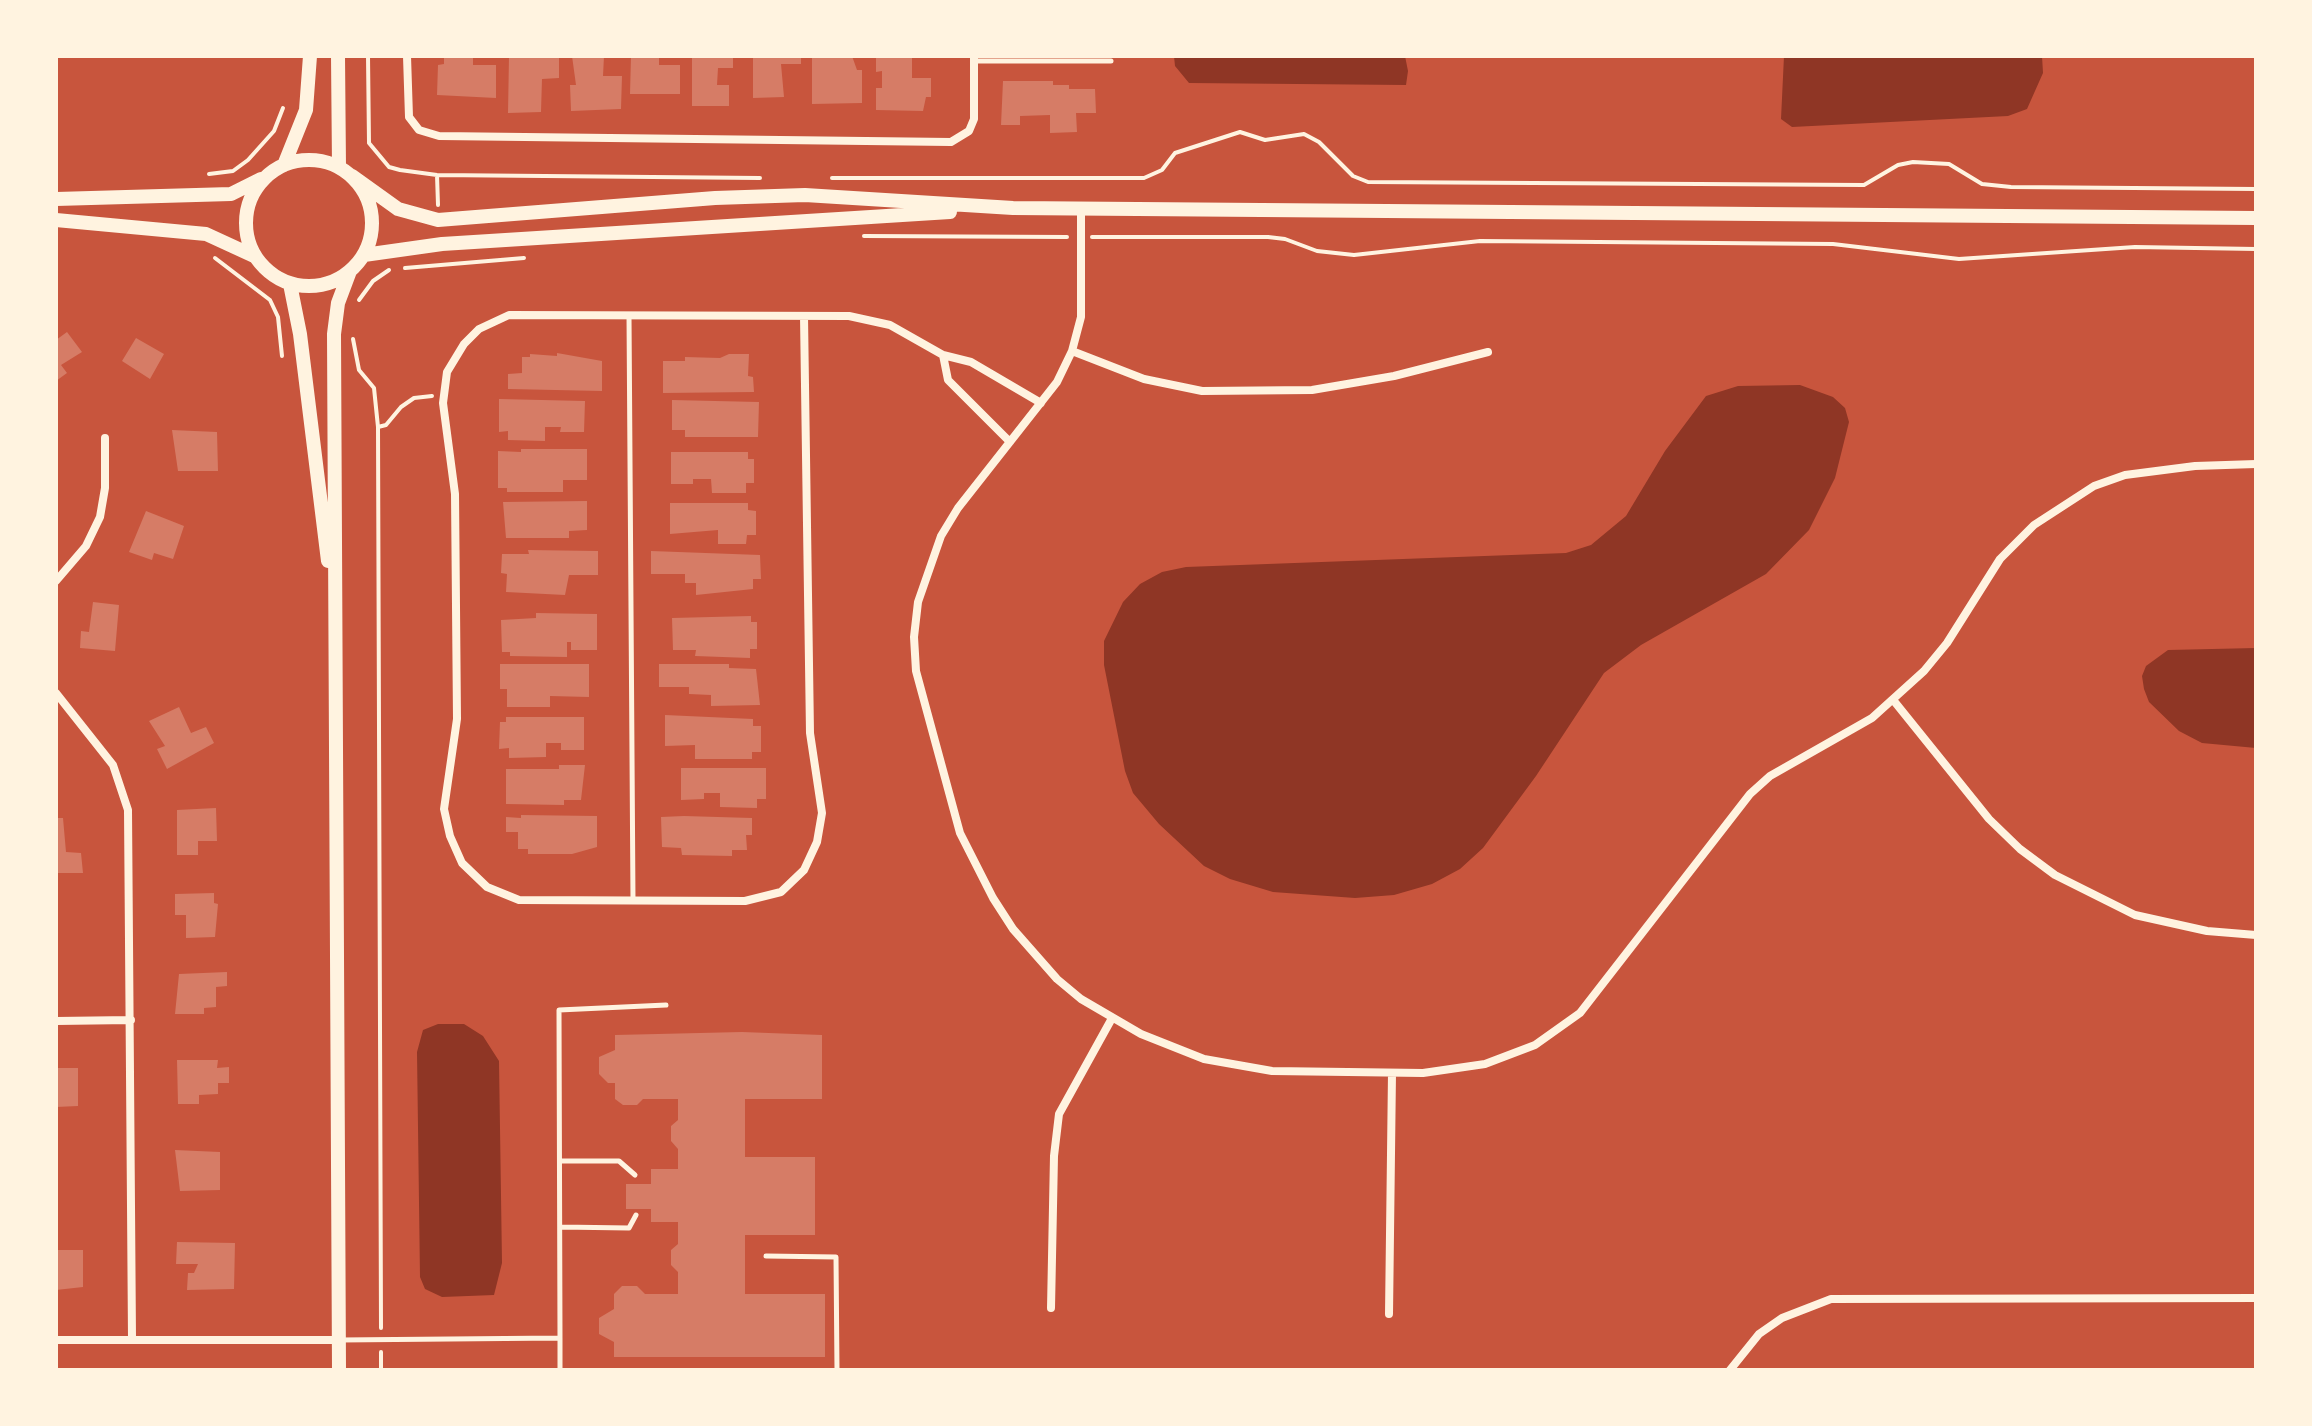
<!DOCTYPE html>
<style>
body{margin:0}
#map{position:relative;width:2312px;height:1426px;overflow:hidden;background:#c8553d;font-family:Roboto,sans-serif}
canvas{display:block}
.frame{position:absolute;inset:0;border:58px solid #fff3e0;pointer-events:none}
</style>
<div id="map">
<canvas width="2312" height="1426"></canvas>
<div class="frame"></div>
</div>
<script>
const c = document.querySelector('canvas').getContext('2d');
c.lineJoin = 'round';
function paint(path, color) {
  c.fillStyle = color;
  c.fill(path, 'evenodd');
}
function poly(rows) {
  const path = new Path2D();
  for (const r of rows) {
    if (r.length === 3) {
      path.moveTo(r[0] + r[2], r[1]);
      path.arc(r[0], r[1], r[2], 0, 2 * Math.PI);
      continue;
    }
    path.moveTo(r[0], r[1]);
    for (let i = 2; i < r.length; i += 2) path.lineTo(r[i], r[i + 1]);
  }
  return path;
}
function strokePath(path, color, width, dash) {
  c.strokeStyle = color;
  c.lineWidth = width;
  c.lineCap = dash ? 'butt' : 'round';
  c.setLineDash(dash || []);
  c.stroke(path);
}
paint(poly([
 [1174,56,1405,56,1408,71,1406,85,1189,83,1175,66],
 [1784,56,2042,56,2043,73,2027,109,2008,116,1792,127,1781,119],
 [1800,385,1833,397,1845,408,1849,422,1835,478,1809,530,1766,574,1641,645,1604,673,1536,776,1483,848,1460,869,1432,884,1394,895,1355,898,1273,892,1230,879,1204,866,1159,824,1133,793,1125,771,1104,665,1104,641,1123,602,1140,584,1162,572,1186,567,1566,553,1591,545,1626,516,1665,451,1706,396,1738,386],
 [2256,648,2256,748,2202,743,2179,731,2149,702,2144,689,2142,676,2146,666,2168,650],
 [438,1024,464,1024,483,1036,499,1061,502,1263,494,1295,442,1297,425,1289,420,1277,417,1052,423,1030]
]), '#8f3625');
paint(poly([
 [444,56,473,56,473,65,496,65,496,98,437,95,438,65,444,64],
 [509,56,559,56,559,78,542,79,541,112,508,113],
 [572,56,604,56,603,76,622,76,621,109,571,111,570,85,576,85],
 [631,56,659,56,659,65,680,65,680,94,630,94],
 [692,56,733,56,733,68,718,68,717,85,729,85,729,106,692,106],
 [753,56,801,56,801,64,781,64,784,97,753,98],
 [812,56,852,56,857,70,862,70,862,103,812,104],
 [876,56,912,56,912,78,931,78,931,97,926,97,923,111,876,110,876,88,882,88,882,71,876,72],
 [1003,81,1053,81,1053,85,1069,85,1069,89,1095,89,1096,113,1076,113,1077,132,1050,133,1050,115,1020,116,1020,125,1001,125],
 [67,332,82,352,61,365,67,373,56,381,56,340],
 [136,338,164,354,150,379,122,361],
 [557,353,602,361,602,391,508,389,508,374,522,373,522,357,530,357,530,354,557,356],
 [729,354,749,354,748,376,753,377,754,392,663,393,663,361,685,361,685,357,720,358],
 [499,399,585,401,584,432,560,432,561,427,545,427,545,441,508,440,508,431,499,432],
 [672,400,759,402,758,437,685,437,685,430,672,430],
 [172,430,217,432,218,471,178,471],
 [521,449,587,449,587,480,563,480,563,492,507,492,507,488,498,488,498,451,521,452],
 [671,452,748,452,748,459,754,459,754,483,746,483,746,493,712,493,711,479,693,479,693,484,671,484],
 [587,501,587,530,569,531,569,538,506,538,503,502],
 [670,503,748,503,748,510,756,511,756,535,747,535,746,544,718,544,718,530,670,534],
 [146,511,184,526,173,559,154,553,152,560,129,552],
 [528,550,598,551,598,575,569,575,565,595,506,592,507,574,501,573,502,554,529,554],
 [651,551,760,555,761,579,753,579,753,589,696,595,696,583,685,583,685,574,651,574],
 [93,602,119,605,115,651,80,648,81,631,89,632],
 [536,613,597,614,597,650,571,650,571,642,567,642,567,657,510,656,510,652,502,652,501,620,536,618],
 [751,616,751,622,757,622,757,649,750,649,750,658,695,656,696,650,673,650,672,618],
 [500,664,589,664,589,697,550,696,550,707,507,707,507,689,500,689],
 [659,664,729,664,729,668,756,669,760,705,711,706,711,695,689,694,689,687,659,687],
 [179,707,191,733,206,727,214,743,167,769,157,749,165,746,149,721],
 [665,715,753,719,753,726,761,726,761,752,752,752,752,759,695,759,695,745,665,746],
 [506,717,584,717,584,750,561,750,561,743,546,743,546,757,509,758,509,748,499,749,500,722,506,722],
 [559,765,585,765,581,800,564,800,564,805,506,804,506,769,559,769],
 [681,768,766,768,766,799,757,799,757,808,720,807,720,793,704,793,704,799,681,800],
 [216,808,217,841,198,841,198,855,177,855,177,810],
 [521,815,597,816,597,847,572,854,528,854,528,849,518,849,518,832,506,832,506,817,521,818],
 [684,816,752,818,752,835,746,835,747,850,732,850,732,856,682,855,681,848,662,847,661,817],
 [56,818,63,818,66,852,81,853,83,873,56,873],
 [214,893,214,903,218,904,215,937,186,938,186,915,175,915,175,894],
 [227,972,227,986,216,987,216,1007,204,1008,204,1014,175,1014,179,974],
 [742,1032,822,1035,822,1099,745,1099,745,1157,815,1157,815,1235,745,1235,745,1294,825,1294,825,1357,614,1357,614,1342,599,1334,599,1318,614,1309,614,1294,622,1286,637,1286,645,1294,678,1294,678,1272,671,1265,671,1250,678,1244,678,1222,651,1222,651,1209,626,1209,626,1184,651,1184,651,1169,678,1169,678,1149,671,1141,671,1126,678,1120,678,1099,643,1099,637,1105,623,1105,615,1099,615,1083,608,1083,599,1074,599,1057,615,1050,615,1035],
 [177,1060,218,1060,217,1068,229,1067,229,1083,218,1083,218,1094,199,1095,199,1104,178,1104],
 [56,1068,78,1068,78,1106,56,1107],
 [175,1150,220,1152,220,1190,180,1191],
 [177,1242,235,1243,234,1289,187,1290,188,1273,194,1273,198,1264,176,1264],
 [56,1250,83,1250,83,1287,56,1290]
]), '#d67c66');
strokePath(poly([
 [368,56,369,143,389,167,400,170,437,175,760,178],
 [209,174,233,171,248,160,274,131,283,108],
 [437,175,438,205],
 [832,178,1144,178,1162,170,1175,153,1240,132,1265,140,1304,134,1319,142,1353,176,1368,182,1864,185,1898,165,1913,162,1949,164,1982,184,2011,187,2256,189],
 [864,236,1067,237],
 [1092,237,1268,237,1285,239,1317,251,1354,255,1480,241,1833,244,1959,259,2135,247,2256,249],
 [215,258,270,300,278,317,282,356],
 [405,268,524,258],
 [359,300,373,281,389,270],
 [353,339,359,370,374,388,378,427,381,1328],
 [378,427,386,425,401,407,414,398,432,396],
 [381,1352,381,1370]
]), '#fff3e0', 4);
strokePath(poly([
 [975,61,1111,61],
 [629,315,633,901],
 [561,1161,619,1161,635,1175],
 [560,1227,629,1228,636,1215],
 [766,1256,836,1257,837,1370],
 [560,1338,560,1370],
 [340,1340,560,1338,559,1010,666,1005]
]), '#fff3e0', 5);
strokePath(poly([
 [407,56,409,117,419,130,439,136,951,142,969,131,974,119,974,56],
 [1081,208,1081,317,1072,351,1057,382,958,508,941,536,918,602,914,637,916,671,960,833,993,898,1013,929,1057,979,1081,999,1141,1034,1204,1059,1272,1071,1423,1073,1485,1064,1535,1045,1580,1013,1750,794,1770,776,1872,718,1924,671,1947,643,2000,559,2034,525,2094,486,2125,475,2195,466,2256,464],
 [804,316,810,733,822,813,817,842,804,870,781,892,745,901,519,900,487,887,462,863,450,836,444,809,457,719,455,494,443,403,447,372,464,344,479,329,509,315,849,316,890,325,943,355],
 [1072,351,1144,379,1202,391,1312,390,1394,376,1488,352],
 [1010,442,948,380,943,355,971,362,1041,403],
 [56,581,86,546,100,517,105,488,105,438],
 [56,693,113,765,128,810,132,1338],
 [1894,701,1989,819,2020,849,2055,875,2135,915,2207,931,2256,935],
 [56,1021,131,1020],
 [1051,1308,1054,1156,1059,1114,1111,1020],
 [1389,1314,1392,1073],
 [56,1340,339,1340],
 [1730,1370,1759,1334,1782,1318,1831,1299,2256,1298]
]), '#fff3e0', 8);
strokePath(poly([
 [338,56,339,167],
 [309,223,63],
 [284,165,306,110,310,56],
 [352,176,398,209,438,220,715,198,805,195,1013,208,2256,218],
 [56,199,231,194,261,179],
 [56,220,206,234,256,257],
 [364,255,442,244,950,212],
 [290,284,300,334,328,561],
 [339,1370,334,334,338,303,350,271]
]), '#fff3e0', 14);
</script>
